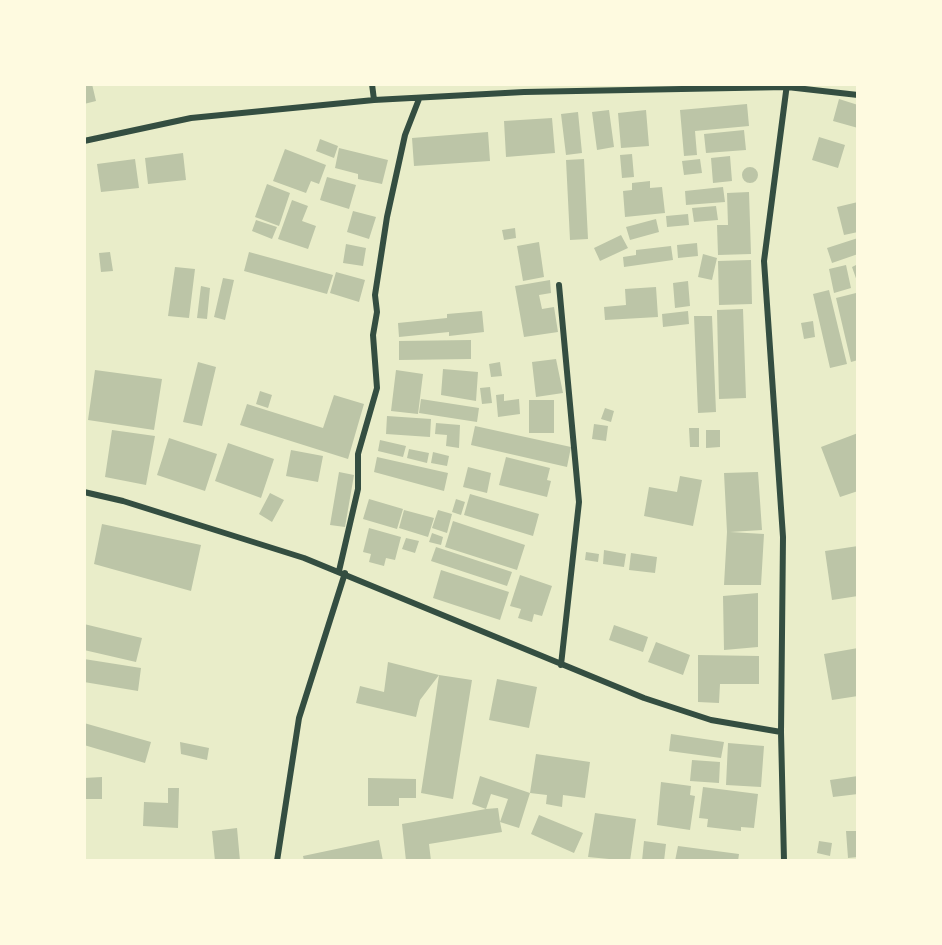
<!DOCTYPE html>
<style>
body{margin:0}
#map{position:relative;width:942px;height:945px;overflow:hidden;background:#e9edc9;font-family:"Noto Sans",sans-serif}
canvas{display:block}
.frame{position:absolute;inset:0;border:86px solid #fefae0;pointer-events:none}
</style>
<div id="map">
<canvas width="942" height="945"></canvas>
<div class="frame"></div>
</div>
<script>
const c = document.querySelector('canvas').getContext('2d');
c.lineJoin = 'round';
function paint(path, color) {
  c.fillStyle = color;
  c.fill(path, 'evenodd');
}
function poly(rows) {
  const path = new Path2D();
  for (const r of rows) {
    if (r.length === 3) {
      path.moveTo(r[0] + r[2], r[1]);
      path.arc(r[0], r[1], r[2], 0, 2 * Math.PI);
      continue;
    }
    path.moveTo(r[0], r[1]);
    for (let i = 2; i < r.length; i += 2) path.lineTo(r[i], r[i + 1]);
  }
  return path;
}
function strokePath(path, color, width, dash) {
  c.strokeStyle = color;
  c.lineWidth = width;
  c.lineCap = dash ? 'butt' : 'round';
  c.setLineDash(dash || []);
  c.stroke(path);
}
paint(poly([
 [84,84,92,84,96,101,84,104],
 [839,99,858,105,858,128,833,121],
 [747,104,749,126,695,131,697,155,684,156,680,110],
 [609,110,614,147,597,150,592,112],
 [646,110,649,146,621,148,618,113],
 [578,112,582,153,566,155,561,114],
 [552,118,555,153,506,157,504,121],
 [744,130,746,150,706,153,704,134],
 [488,132,490,161,414,166,412,138],
 [819,137,845,145,838,168,812,160],
 [320,139,338,146,334,158,316,151],
 [339,148,388,160,382,184,358,179,358,174,335,168],
 [285,149,326,165,319,184,311,181,306,193,273,181],
 [183,153,186,180,148,184,145,158],
 [632,154,634,177,622,178,620,155],
 [730,156,732,181,713,183,711,158],
 [135,159,139,188,101,192,97,164],
 [584,159,588,239,570,240,566,160],
 [700,159,702,173,684,175,682,161],
 [750,175,8],
 [327,177,356,185,349,209,320,200],
 [650,181,650,188,662,187,665,213,625,217,623,191,632,190,632,183],
 [267,184,290,193,279,226,255,217],
 [723,187,725,202,686,205,685,191],
 [749,192,751,254,718,255,717,225,728,225,727,193],
 [292,200,308,206,302,221,316,226,308,249,278,239],
 [858,202,858,232,844,235,837,207],
 [716,206,718,220,694,222,692,208],
 [353,211,376,217,369,239,347,232],
 [688,214,689,225,667,227,666,216],
 [656,219,659,232,630,240,626,227],
 [256,220,277,227,272,239,252,231],
 [515,228,516,238,504,240,502,230],
 [621,235,628,248,600,261,594,248],
 [858,238,858,254,832,263,827,248],
 [539,242,544,277,523,281,517,246],
 [697,243,698,256,678,258,677,245],
 [346,244,366,248,363,266,343,263],
 [671,246,673,260,624,267,623,257,636,255,636,250],
 [110,252,113,271,101,272,99,253],
 [249,252,333,275,327,294,244,271],
 [703,254,717,258,712,280,698,277],
 [751,260,752,304,719,305,718,261],
 [858,264,858,284,852,267],
 [846,265,851,288,834,293,829,269],
 [175,267,195,269,189,318,168,316],
 [336,272,365,280,359,302,330,293],
 [223,278,234,280,225,320,214,317],
 [550,280,551,293,539,295,542,309,554,307,558,332,524,337,515,286],
 [688,281,690,306,675,308,673,283],
 [201,286,210,288,207,319,197,318],
 [656,287,658,317,605,320,604,307,626,305,625,289],
 [829,290,847,364,830,368,813,294],
 [856,293,858,360,851,362,836,298],
 [743,309,746,398,719,399,717,310],
 [482,311,484,332,449,336,449,332,399,337,398,323,447,318,447,314],
 [688,311,689,324,663,327,662,314],
 [694,316,712,316,716,412,698,413],
 [813,321,815,337,804,339,801,323],
 [471,340,471,359,399,360,399,341],
 [556,359,563,393,536,397,532,362],
 [198,362,216,367,202,426,183,422],
 [500,362,502,376,491,377,489,364],
 [443,369,478,372,476,401,441,395],
 [95,370,162,379,154,430,88,420],
 [396,370,423,374,418,414,391,411],
 [490,387,492,403,482,404,480,388],
 [260,391,272,395,268,408,256,404],
 [504,394,504,401,519,399,520,414,498,417,496,395],
 [334,395,364,404,348,459,240,425,247,404,323,428],
 [421,399,479,408,477,422,419,413],
 [529,400,554,400,554,433,529,433],
 [605,408,614,411,611,422,601,419],
 [387,416,431,419,430,437,386,434],
 [436,423,460,425,459,448,446,446,447,435,435,434],
 [594,424,608,426,606,441,592,439],
 [475,426,571,447,567,467,471,445],
 [689,428,699,428,699,447,690,447],
 [112,430,155,436,146,485,105,477],
 [706,430,720,430,720,447,706,448],
 [858,433,858,491,840,497,821,447],
 [169,438,217,454,205,491,157,475],
 [380,440,406,446,403,457,378,451],
 [228,443,274,459,261,498,215,481],
 [409,449,429,453,427,463,407,458],
 [291,450,323,456,318,482,286,476],
 [433,452,449,456,447,466,431,463],
 [377,457,448,473,444,491,374,472],
 [506,457,550,468,547,480,551,481,547,497,499,485],
 [468,467,491,473,487,493,463,487],
 [339,472,354,475,345,527,330,525],
 [758,472,762,530,730,532,764,534,761,585,724,585,727,532,724,473],
 [680,476,702,480,693,526,644,516,649,487,677,492],
 [270,493,284,500,272,522,259,514],
 [470,494,539,514,533,536,464,515],
 [369,499,403,509,397,529,363,519],
 [456,499,465,502,461,515,452,512],
 [404,510,434,518,428,537,399,528],
 [438,510,452,514,447,533,432,528],
 [453,521,525,545,517,570,445,547],
 [102,524,201,545,191,591,94,564],
 [369,528,401,537,395,560,386,558,384,566,369,562,371,554,363,552],
 [432,533,443,537,441,545,429,542],
 [406,538,419,541,415,553,402,549],
 [858,546,858,596,832,600,825,551],
 [436,547,512,572,507,586,431,561],
 [604,550,626,554,624,567,603,564],
 [586,552,599,554,598,562,585,560],
 [631,553,657,557,655,573,629,570],
 [441,570,509,592,500,620,433,598],
 [520,575,552,586,542,616,534,614,532,622,518,618,521,609,510,606],
 [758,593,758,647,724,650,723,596],
 [84,624,142,638,136,662,84,650],
 [614,625,648,637,643,652,609,640],
 [656,642,690,655,683,675,648,662],
 [858,648,858,696,832,700,824,654],
 [698,655,759,656,759,684,720,684,719,703,698,702],
 [84,659,141,668,138,691,84,682],
 [388,662,439,675,472,680,453,799,421,793,439,675,420,700,416,717,356,703,360,686,384,692],
 [497,679,537,687,529,728,489,720],
 [84,723,151,742,145,763,84,745],
 [671,734,724,742,721,758,669,751],
 [180,742,209,748,207,760,181,754],
 [728,743,764,746,761,787,726,785],
 [536,754,590,762,585,798,563,795,562,807,546,804,547,795,530,793,519,828,500,822,508,799,491,794,486,809,498,808,500,822,502,832,429,844,431,861,406,861,402,824,486,809,472,804,480,776,530,793],
 [692,760,720,762,719,783,690,781],
 [858,776,858,794,833,797,830,780],
 [102,777,102,799,84,799,84,778],
 [368,778,416,779,416,798,399,798,399,806,368,806],
 [661,782,691,786,690,795,695,796,690,830,657,825],
 [703,787,758,794,754,828,741,827,741,831,707,827,708,819,699,818],
 [168,788,179,788,178,828,143,826,144,802,168,803],
 [595,813,636,819,630,861,588,857],
 [539,815,583,833,574,853,531,834],
 [237,828,240,861,215,861,212,831],
 [846,831,858,831,858,857,848,858],
 [379,840,383,861,304,861,303,856],
 [644,841,666,844,664,861,642,861],
 [819,841,832,843,830,856,817,853],
 [678,846,739,854,738,861,675,861]
]), '#bcc5a7');
strokePath(poly([
 [372,84,374,100],
 [84,141,191,118,374,100,524,92,787,87,858,95],
 [559,285,579,502,561,665],
 [84,492,123,501,304,558,644,698,711,720,781,732],
 [339,571,358,489,358,454,377,388,373,335,377,312,375,295,387,217,405,135,419,99],
 [277,861,299,718,345,573],
 [784,861,781,732,783,537,764,261,787,84]
]), '#344e41', 6);
</script>
